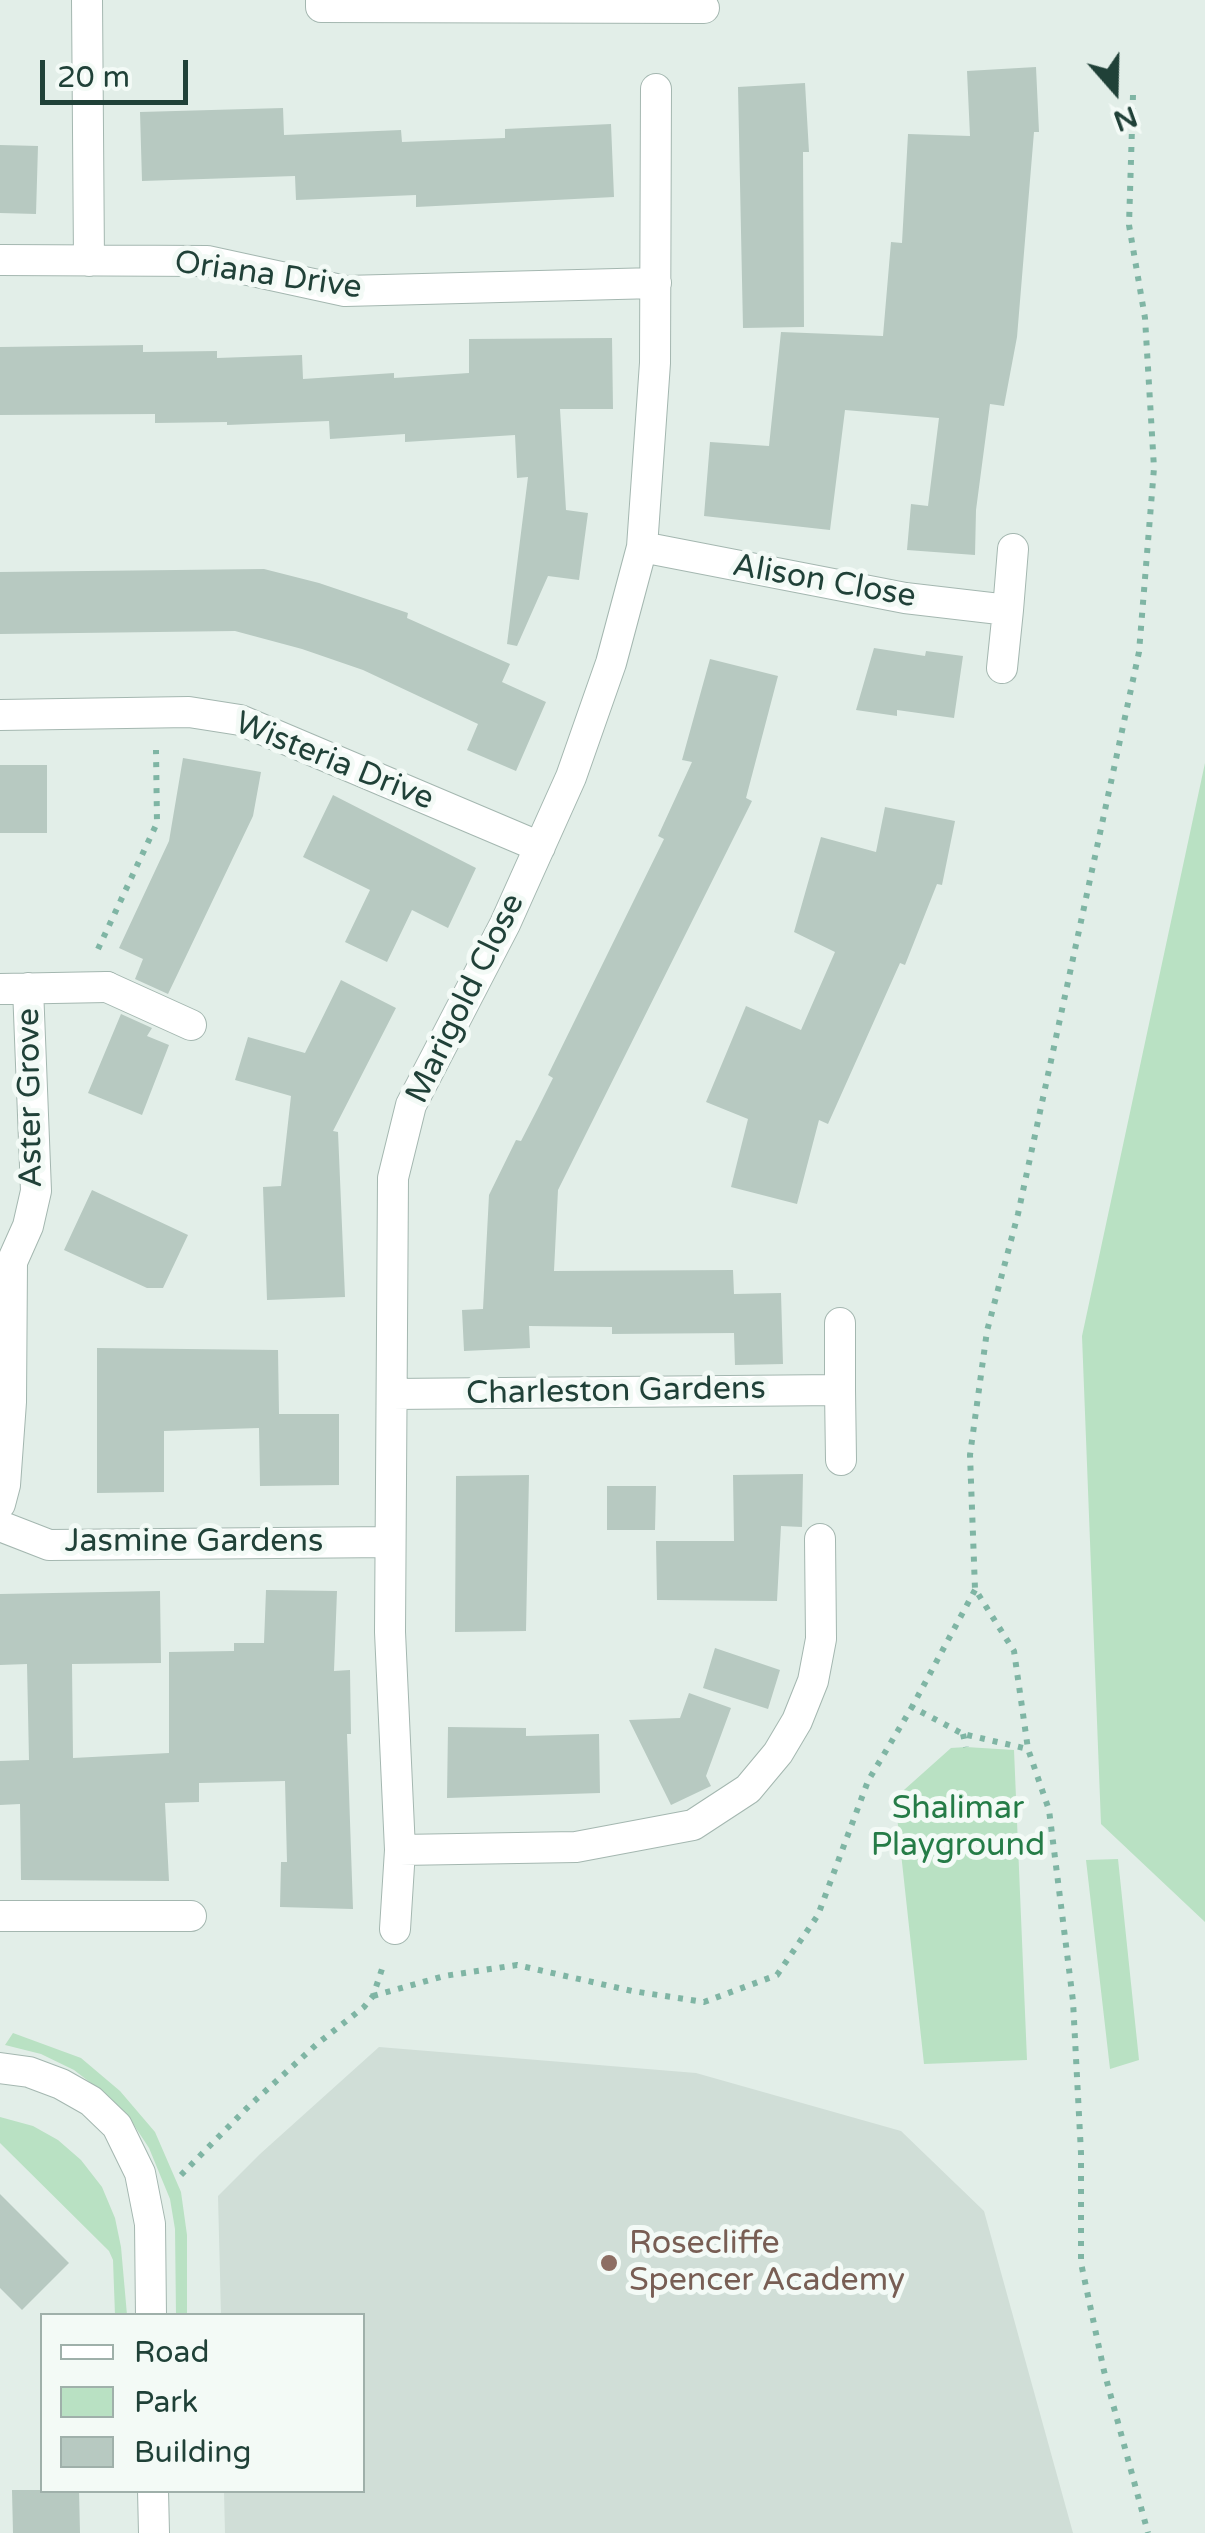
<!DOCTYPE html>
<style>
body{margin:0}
#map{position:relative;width:1205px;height:2533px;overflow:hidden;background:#e2eee8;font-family:"Varela Round",sans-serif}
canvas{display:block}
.legend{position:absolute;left:40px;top:2313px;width:325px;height:180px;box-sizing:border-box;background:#f3faf6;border:2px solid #9fb0aa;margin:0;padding:12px 18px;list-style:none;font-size:30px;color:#204138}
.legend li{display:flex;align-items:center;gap:20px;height:50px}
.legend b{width:50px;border:2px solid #9fb0aa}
.north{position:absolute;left:1065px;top:40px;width:100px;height:100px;-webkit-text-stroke:8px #f3faf6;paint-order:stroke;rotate:160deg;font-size:28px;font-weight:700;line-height:40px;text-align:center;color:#204138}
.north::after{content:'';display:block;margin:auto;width:35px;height:45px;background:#204138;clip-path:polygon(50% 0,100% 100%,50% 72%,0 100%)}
.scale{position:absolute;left:40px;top:60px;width:148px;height:45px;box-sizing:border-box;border:5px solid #204138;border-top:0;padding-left:12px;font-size:30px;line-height:35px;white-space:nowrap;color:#204138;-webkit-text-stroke:8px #f3faf6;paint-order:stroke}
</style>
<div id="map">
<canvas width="1205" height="2533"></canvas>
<ul class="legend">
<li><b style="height:12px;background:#fff"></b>Road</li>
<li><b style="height:28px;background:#b9e1c3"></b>Park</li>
<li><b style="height:28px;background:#b7c9c1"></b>Building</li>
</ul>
<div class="north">N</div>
<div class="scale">20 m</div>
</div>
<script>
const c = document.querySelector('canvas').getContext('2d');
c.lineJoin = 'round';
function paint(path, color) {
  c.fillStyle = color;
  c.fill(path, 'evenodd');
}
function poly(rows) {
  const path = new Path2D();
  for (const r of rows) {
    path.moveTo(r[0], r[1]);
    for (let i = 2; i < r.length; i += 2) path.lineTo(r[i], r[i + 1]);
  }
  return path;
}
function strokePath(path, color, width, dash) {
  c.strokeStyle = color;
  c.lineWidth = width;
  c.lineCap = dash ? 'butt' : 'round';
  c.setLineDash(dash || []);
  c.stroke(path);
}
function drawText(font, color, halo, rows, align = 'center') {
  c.font = font + ' "Varela Round",sans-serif';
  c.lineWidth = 10;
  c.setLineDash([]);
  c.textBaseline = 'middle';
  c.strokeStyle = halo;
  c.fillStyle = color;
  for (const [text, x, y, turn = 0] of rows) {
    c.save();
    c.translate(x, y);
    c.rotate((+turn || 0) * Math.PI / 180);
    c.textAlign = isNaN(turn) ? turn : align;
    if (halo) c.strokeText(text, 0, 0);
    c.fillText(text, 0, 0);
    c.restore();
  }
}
paint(poly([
 [379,2047,696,2073,901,2131,984,2211,1073,2533,225,2533,224,2491,362,2490,362,2316,221,2315,218,2196,260,2154]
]), '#d0ded7');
paint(poly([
 [1205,763,1205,1922,1101,1824,1082,1336],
 [966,1747,1014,1750,1027,2060,924,2064,895,1798,951,1748],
 [1118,1859,1139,2060,1110,2069,1086,1860],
 [13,2033,81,2058,120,2091,155,2132,181,2192,187,2235,187,2315,176,2315,175,2229,170,2199,149,2148,130,2119,105,2094,74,2070,41,2054,5,2045],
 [0,2117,33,2126,58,2140,81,2160,102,2187,115,2218,121,2247,127,2315,115,2315,113,2260,109,2251,0,2143]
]), '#b9e1c3');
paint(poly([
 [1036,67,1039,132,1034,132,1017,337,1004,406,990,404,976,510,975,555,907,550,911,504,928,506,939,418,845,410,830,530,704,516,710,442,769,446,781,332,883,336,891,242,902,243,908,134,970,136,967,71],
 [805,83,809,152,803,152,804,327,743,328,738,87],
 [283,108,284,135,401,130,402,142,505,138,505,129,611,124,614,197,416,207,416,195,296,200,295,176,142,181,140,112],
 [0,145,38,146,36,214,0,213],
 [612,338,613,409,560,409,566,510,588,513,579,580,548,576,517,646,507,644,528,477,517,478,515,435,405,442,405,434,330,439,329,421,227,425,227,422,155,423,155,414,0,415,0,347,143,345,143,352,217,351,217,358,302,355,303,379,394,373,394,378,469,373,469,339],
 [264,569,319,583,408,613,407,618,510,664,502,682,546,702,516,771,467,750,478,724,363,670,302,649,235,631,0,634,0,572],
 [874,648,925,656,926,651,963,656,954,718,897,710,897,716,856,710],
 [710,659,778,676,746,798,752,801,558,1190,554,1271,733,1270,734,1294,781,1293,783,1364,735,1365,734,1333,612,1334,612,1327,529,1326,530,1348,464,1351,462,1310,483,1309,489,1195,516,1140,521,1141,537,1110,553,1078,548,1075,664,839,658,836,692,762,682,760],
 [183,758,261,772,253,816,168,994,135,979,143,959,119,948,169,841],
 [0,765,47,765,47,833,0,833],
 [333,795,476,868,448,928,412,910,387,962,345,942,370,890,303,857],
 [885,807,955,821,942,885,937,884,905,965,900,963,828,1124,819,1120,797,1204,731,1187,748,1119,706,1102,746,1006,801,1030,835,952,794,932,821,837,876,852],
 [341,980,396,1008,333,1131,338,1132,345,1297,267,1300,263,1187,281,1186,291,1096,235,1080,248,1037,305,1053],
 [121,1014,152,1028,147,1036,169,1045,142,1115,88,1093],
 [92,1190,188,1235,163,1288,147,1288,64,1250],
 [97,1348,278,1350,279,1414,339,1414,339,1485,260,1486,259,1428,164,1431,164,1492,97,1493],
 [803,1474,802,1527,781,1526,777,1601,657,1600,656,1541,734,1541,733,1475],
 [529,1475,526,1631,455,1632,456,1476],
 [607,1486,656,1486,655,1530,607,1530],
 [266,1590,337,1591,334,1671,350,1670,351,1734,347,1734,353,1909,280,1907,281,1862,287,1862,285,1781,199,1783,199,1802,165,1803,169,1881,21,1880,20,1804,0,1805,0,1761,29,1760,27,1664,0,1665,0,1594,160,1591,161,1663,72,1664,73,1758,169,1753,169,1652,234,1651,234,1643,264,1643],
 [715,1648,780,1670,768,1709,703,1688],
 [689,1693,731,1708,706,1776,711,1786,671,1805,629,1720,680,1718],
 [448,1727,526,1728,526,1736,599,1734,600,1793,447,1798],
 [0,2194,69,2263,22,2310,0,2288],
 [12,2490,79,2490,80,2533,13,2533]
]), '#b7c9c1');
const service = poly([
 [321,0,321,7,704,8],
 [107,987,191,1025],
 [0,1916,191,1916]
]);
const minor = poly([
 [87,0,89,261],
 [0,260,207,261,345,291,656,283],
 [642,547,905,598,1008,610,1013,549],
 [1002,668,1008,610],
 [0,715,189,712,240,720,540,847],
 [0,989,107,987],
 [840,1390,841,1460],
 [392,1394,840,1390,840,1323],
 [0,1504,5,1485,11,1402,12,1262,28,1226,36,1191,28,988],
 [0,1526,49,1545,390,1542],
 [400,1850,576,1847,693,1825,748,1789,778,1753,797,1721,813,1681,821,1639,820,1539],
 [395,1929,400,1850,390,1632,393,1178,411,1105,505,924,571,777,611,663,642,547,655,363,656,89],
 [0,2068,29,2072,61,2084,91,2101,117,2126,140,2173,150,2224,151,2316],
 [153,2490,154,2533]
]);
strokePath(service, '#a4b7b0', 32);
strokePath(minor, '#a4b7b0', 32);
strokePath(poly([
 [1133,95,1129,225,1145,318,1154,468,1139,652,1018,1214,987,1331,970,1455,975,1589,1014,1651,1028,1749,1049,1810,1073,2001,1081,2153,1081,2263,1104,2371,1148,2533],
 [98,949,157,823,156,750],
 [975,1590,912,1707,963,1734,1028,1749],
 [963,1734,966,1747],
 [373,1996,444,1976,517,1965,632,1991,704,2002,777,1975,818,1915,868,1781,912,1707],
 [181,2175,249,2106,317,2044,364,2007,373,1996,384,1963]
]), '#7fb5a4', 6, [5, 8]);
strokePath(service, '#fff', 30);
strokePath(minor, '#fff', 30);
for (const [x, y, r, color] of [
 [609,2263,10,"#8d6e63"]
]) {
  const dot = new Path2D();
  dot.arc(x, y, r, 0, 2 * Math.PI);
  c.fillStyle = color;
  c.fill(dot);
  strokePath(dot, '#f3faf6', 4);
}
drawText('32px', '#204138', '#f3faf6', [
 ["Oriana Drive",268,276,8],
 ["Alison Close",824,582,10],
 ["Wisteria Drive",334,762,22],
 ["Marigold Close",466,999,-64],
 ["Aster Grove",31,1098,-91],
 ["Charleston Gardens",616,1392,-1],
 ["Jasmine Gardens",194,1543]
]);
drawText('32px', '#257c47', '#f3faf6', [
 ["Shalimar",958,1810],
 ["Playground",958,1847]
]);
drawText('32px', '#785e54', '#f3faf6', [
 ["Rosecliffe",629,2245],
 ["Spencer Academy",629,2282]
], 'left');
</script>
